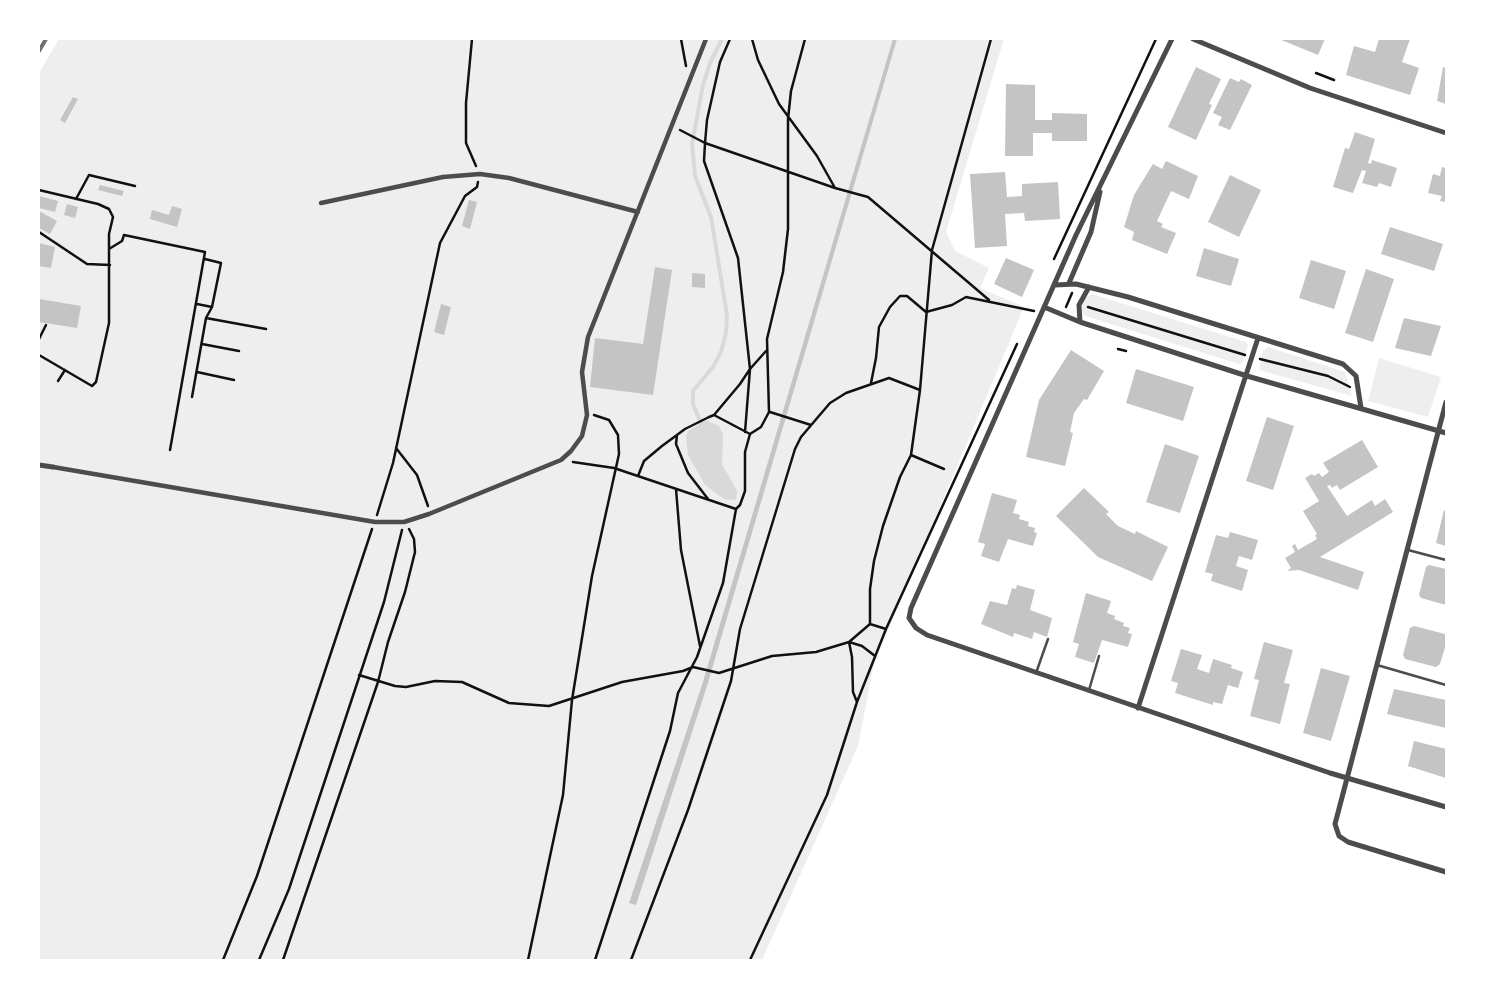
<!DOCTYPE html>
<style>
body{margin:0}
#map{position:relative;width:1485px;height:999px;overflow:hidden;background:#fff;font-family:Commissioner,sans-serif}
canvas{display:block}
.frame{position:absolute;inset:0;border:40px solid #fff;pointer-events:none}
</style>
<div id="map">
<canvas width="1485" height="999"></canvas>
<div class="frame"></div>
</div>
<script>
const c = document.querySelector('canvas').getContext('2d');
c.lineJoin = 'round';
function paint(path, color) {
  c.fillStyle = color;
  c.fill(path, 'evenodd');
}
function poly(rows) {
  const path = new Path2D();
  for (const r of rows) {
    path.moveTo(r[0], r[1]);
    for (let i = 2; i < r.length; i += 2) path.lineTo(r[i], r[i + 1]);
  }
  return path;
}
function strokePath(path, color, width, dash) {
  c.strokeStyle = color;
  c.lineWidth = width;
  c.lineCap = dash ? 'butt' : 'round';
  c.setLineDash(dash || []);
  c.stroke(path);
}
paint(poly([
 [59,39,1004,39,946,232,955,251,989,268,980,288,1024,307,874,664,858,746,762,960,39,960,39,73],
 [1092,294,1246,342,1248,346,1243,362,1239,364,1085,316,1082,311,1083,301,1085,298],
 [1268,347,1345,372,1352,396,1259,370,1263,351],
 [1379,358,1441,377,1428,417,1368,401]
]), '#eee');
paint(poly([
 [706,420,719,426,723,435,722,464,737,491,736,500,724,499,705,485,688,455,686,437,688,431]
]), '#d9d9d9');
strokePath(poly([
 [701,423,693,404,693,391,713,367,721,352,726,333,727,315,711,217,695,176,692,144,703,85,710,63,722,39]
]), '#d9d9d9', 4);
paint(poly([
 [893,39,897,39,707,686,636,905,629,903,702,685],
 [1279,39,1325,39,1318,55],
 [1379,39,1410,39,1402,62,1419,68,1410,95,1346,75,1354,46,1375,52],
 [1196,67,1221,79,1209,104,1212,105,1196,140,1168,127],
 [1443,67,1446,68,1446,104,1437,101],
 [1230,78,1239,82,1241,79,1252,85,1230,130,1218,125,1222,117,1213,113],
 [1006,84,1035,85,1035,120,1052,120,1052,113,1087,114,1087,141,1052,141,1052,133,1033,133,1033,156,1005,156],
 [73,97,78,99,65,123,60,120],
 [1355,132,1375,139,1368,163,1371,164,1372,160,1397,168,1391,187,1379,183,1377,187,1362,183,1366,171,1362,170,1353,193,1333,187,1345,148,1349,149],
 [1166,161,1198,176,1189,199,1171,191,1157,221,1163,224,1161,227,1176,233,1167,254,1132,240,1134,232,1124,227,1134,195,1153,164,1162,169],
 [1442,167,1446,168,1446,202,1440,201,1442,196,1428,193,1433,174,1440,176],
 [1005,172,1007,197,1022,196,1022,184,1058,182,1060,219,1025,221,1024,213,1005,214,1007,246,975,248,970,174],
 [1230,175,1261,190,1239,237,1208,222],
 [100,185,124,191,122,196,98,190],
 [39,196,58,201,55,212,39,208],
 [469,200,477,202,470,229,462,226],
 [67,204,78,207,75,218,64,215],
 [172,206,182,209,177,227,150,219,152,210,169,215],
 [39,211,57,221,50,234,39,228],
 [1390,227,1443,244,1434,271,1381,254],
 [39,243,55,247,51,268,39,266],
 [1204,248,1239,259,1231,286,1196,276],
 [1006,258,1034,270,1022,297,994,284],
 [1311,260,1346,271,1334,309,1299,298],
 [655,267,672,270,653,395,590,387,595,338,643,344],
 [1366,269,1394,279,1373,342,1345,333],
 [692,273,705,274,705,288,692,287],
 [39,299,81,306,77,328,39,322],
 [441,304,451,307,444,335,434,332],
 [1404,318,1441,326,1431,356,1395,348],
 [1071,350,1104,371,1087,400,1084,399,1074,413,1070,432,1073,433,1065,466,1026,457,1039,400],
 [1136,369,1194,387,1183,421,1126,403],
 [1267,417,1294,426,1273,490,1246,481],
 [1362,440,1378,467,1340,490,1337,485,1332,488,1330,485,1327,486,1347,516,1372,500,1375,506,1385,499,1393,512,1320,557,1364,572,1358,590,1299,570,1287,571,1291,568,1285,558,1295,552,1292,546,1295,544,1298,550,1317,539,1315,535,1317,534,1303,511,1319,501,1305,478,1312,474,1314,476,1319,473,1322,477,1329,472,1323,463],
 [1165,444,1199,456,1180,513,1146,502],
 [1084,488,1109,512,1106,514,1118,526,1135,534,1136,531,1168,547,1152,581,1098,557,1056,516],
 [992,493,1017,500,1013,513,1020,515,1019,519,1029,522,1028,526,1035,528,1034,532,1037,533,1033,546,1008,539,999,562,981,556,985,544,978,542],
 [1444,510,1446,511,1446,546,1436,543],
 [1230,532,1258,540,1252,560,1239,556,1236,566,1248,570,1242,591,1211,581,1213,574,1205,572,1216,535,1228,538],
 [1429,565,1446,569,1446,605,1421,598,1419,595,1426,567],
 [1017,585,1035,590,1030,610,1052,618,1047,637,1034,632,1032,639,1014,633,1013,637,981,624,990,601,1007,605,1012,588,1016,589],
 [1086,593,1111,601,1107,613,1115,616,1114,619,1124,623,1123,626,1130,628,1128,633,1132,634,1128,647,1102,640,1094,663,1075,657,1079,644,1073,642],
 [1414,626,1445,634,1446,630,1446,644,1440,664,1436,667,1405,659,1403,655,1410,628],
 [1264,642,1293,650,1284,683,1290,684,1280,724,1250,716,1259,680,1254,679],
 [1181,649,1202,655,1197,669,1209,673,1213,659,1232,665,1231,668,1243,672,1238,688,1228,685,1222,704,1213,702,1213,705,1175,693,1178,683,1171,681],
 [1321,668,1350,676,1331,741,1303,733],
 [1394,689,1446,700,1446,728,1387,714],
 [1414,741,1446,749,1446,778,1408,766]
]), '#c4c4c4');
strokePath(poly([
 [472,39,466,103,466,143,476,166],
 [681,39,686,66],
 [752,39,758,60,779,104,817,156,835,188,868,197,989,300],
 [1316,73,1334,80],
 [680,130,705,143,707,120,720,62,730,39],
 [39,190,98,204,109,209,113,217,109,234,109,323,96,382,92,386,39,355],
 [76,199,89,175,135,186],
 [39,232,87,264,110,265],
 [109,249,122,241,124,235,205,252,170,450],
 [1054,259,1156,39],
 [197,304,212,307],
 [1066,307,1072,293],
 [1088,307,1245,355],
 [206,318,266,329],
 [39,339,46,325],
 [202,344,239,351],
 [1118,349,1126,351],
 [1260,359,1328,376,1350,387],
 [197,372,234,380],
 [58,381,65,370],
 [871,383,876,358,879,327,890,307,900,296,907,296,926,312,952,305,966,297,1034,311],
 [192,397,206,318,212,307,221,263,205,259],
 [770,412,811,425],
 [714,415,740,384,750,369,738,258,704,161,705,143,835,188],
 [745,432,750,369,766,351],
 [677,435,676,444,688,473,708,499],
 [396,448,417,475,428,506],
 [911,455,944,469],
 [573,462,614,468,736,509],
 [638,476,644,461,662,446,685,429,709,417,714,415,750,434],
 [676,489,681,550,700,646],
 [377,515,393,463,440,243,465,196,477,187,478,182],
 [870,624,870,589,874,561,883,526,900,477,911,455,920,390],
 [359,675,395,686,406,687,435,681,462,682,509,703,549,706,622,682,683,671,693,667,719,673,772,656,816,652,849,642,870,624,886,629,1017,344],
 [857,702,853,692,852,657,849,642,862,646,875,656],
 [223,960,257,876,372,529],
 [259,960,289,889,384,602,402,530],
 [283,960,378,682,388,642,405,592,415,552,414,539,409,529],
 [528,960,563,795,572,700,592,576,619,454,618,435,609,420,594,415],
 [595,960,670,731,678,693,697,657,723,583,736,509,740,505,745,491,745,452,750,434,761,427,769,412,767,339,783,272,788,229,788,119,791,91,805,39],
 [631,960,688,810,731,681,740,629,795,449,801,437,830,403,846,393,889,378,920,390,932,250,991,39],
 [750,960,827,795,857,702,886,629]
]), '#111', 2.5);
strokePath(poly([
 [1408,550,1446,560],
 [1377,665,1446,685],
 [1036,673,1048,639],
 [1089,690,1099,656]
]), '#4c4c4c', 2.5);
strokePath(poly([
 [321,203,443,177,480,174,509,178,638,212],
 [53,467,375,522,404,522,429,514,561,460,571,451,582,436,587,415,582,372,588,337,706,39]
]), '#4c4c4c', 4.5);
strokePath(poly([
 [1172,39,1076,235,911,608,909,618,916,628,927,635,1330,773,1446,807],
 [1193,39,1310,88,1446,133],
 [1069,283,1091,232,1100,192],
 [1055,285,1076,284,1128,297,1343,364,1356,376,1361,408],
 [1044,307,1080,322,1247,376,1446,433],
 [1080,322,1079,305,1089,287],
 [1446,402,1335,824,1339,836,1348,842,1446,872],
 [39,465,53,467],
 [1138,708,1258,338]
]), '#4c4c4c', 5);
strokePath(poly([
 [39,51,46,39]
]), '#707070', 4);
</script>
